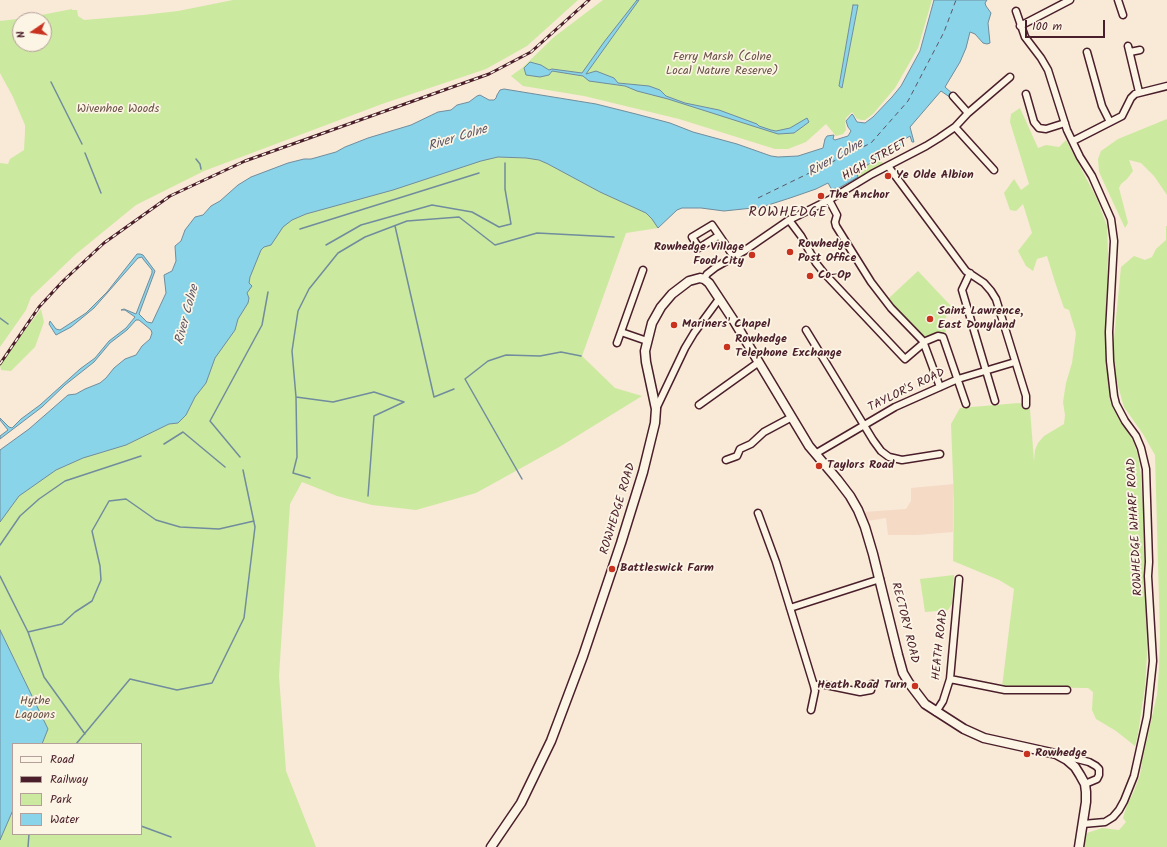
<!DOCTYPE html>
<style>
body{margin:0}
#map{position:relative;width:1167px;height:847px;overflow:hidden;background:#f9e9d7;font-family:Kalam,sans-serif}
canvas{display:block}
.legend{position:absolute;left:12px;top:743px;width:130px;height:92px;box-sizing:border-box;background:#fcf5e5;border:1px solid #b59f9b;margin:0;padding:5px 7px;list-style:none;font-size:12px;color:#4a1f2b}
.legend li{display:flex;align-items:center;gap:8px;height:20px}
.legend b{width:20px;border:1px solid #b59f9b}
.north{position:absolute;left:12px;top:12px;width:40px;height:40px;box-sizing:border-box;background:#fcf5e5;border:1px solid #b59f9b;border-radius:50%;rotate:257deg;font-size:11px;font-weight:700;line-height:16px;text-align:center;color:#4a1f2b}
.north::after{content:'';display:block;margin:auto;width:14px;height:18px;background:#c8321e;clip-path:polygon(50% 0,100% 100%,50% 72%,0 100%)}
.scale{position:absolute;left:1025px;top:20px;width:80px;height:18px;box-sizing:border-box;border:2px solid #4a1f2b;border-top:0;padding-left:5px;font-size:12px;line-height:14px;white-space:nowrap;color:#4a1f2b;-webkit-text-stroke:3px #fcf5e5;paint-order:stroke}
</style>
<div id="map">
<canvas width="1167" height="847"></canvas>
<ul class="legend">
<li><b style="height:5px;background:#fcf5e5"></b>Road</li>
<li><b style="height:5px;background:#4a1f2b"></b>Railway</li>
<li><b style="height:11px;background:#cce9a0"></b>Park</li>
<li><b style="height:11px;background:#89d4e9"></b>Water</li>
</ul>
<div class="north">N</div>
<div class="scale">100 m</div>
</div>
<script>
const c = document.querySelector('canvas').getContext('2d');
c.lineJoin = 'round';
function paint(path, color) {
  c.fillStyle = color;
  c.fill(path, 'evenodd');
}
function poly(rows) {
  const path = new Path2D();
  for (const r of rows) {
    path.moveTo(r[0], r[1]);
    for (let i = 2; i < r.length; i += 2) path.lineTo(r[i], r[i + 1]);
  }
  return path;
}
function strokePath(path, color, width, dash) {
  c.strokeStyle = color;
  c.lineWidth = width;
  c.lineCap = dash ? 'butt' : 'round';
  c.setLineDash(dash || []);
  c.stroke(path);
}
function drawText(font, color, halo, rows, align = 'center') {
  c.font = font + ' Kalam,sans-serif';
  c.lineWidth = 3.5;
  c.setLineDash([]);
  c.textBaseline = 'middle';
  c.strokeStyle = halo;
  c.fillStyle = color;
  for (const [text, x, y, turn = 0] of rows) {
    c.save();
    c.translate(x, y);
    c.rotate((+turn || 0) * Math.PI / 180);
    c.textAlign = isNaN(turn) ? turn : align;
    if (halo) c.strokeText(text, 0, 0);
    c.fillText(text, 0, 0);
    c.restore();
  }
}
paint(poly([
 [954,484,953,532,917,535,888,535,886,518,867,521,864,512,906,509,911,501,911,488]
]), '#f5dac6');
paint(poly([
 [233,0,578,0,527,46,486,69,382,104,204,171,136,205,76,254,31,297,26,310,0,347,0,163,8,164,10,159,24,150,25,132,25,125,13,97,0,73,0,21,26,18,72,9,72,10,77,10,78,16,84,20,143,15,178,11],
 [20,20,44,20,44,44,20,44],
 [603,0,932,0,918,48,895,88,873,114,865,120,862,120,857,119,852,112,846,118,845,122,846,130,843,134,836,136,826,124,806,142,788,149,775,149,679,119,584,96,523,86,511,76,522,68,554,37],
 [853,5,858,6,842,88,839,86],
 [991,13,988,23,990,43,987,44,983,43,975,34,970,32,966,48,960,62,945,87,954,95,951,98,941,91,910,127,914,142,912,142,910,135,902,141,904,144,897,149,896,148,880,159,884,165,858,177,837,189,835,188,832,190,828,183,816,189,790,198,762,207,724,211,701,208,682,208,677,210,658,228,626,233,582,356,615,388,642,396,561,446,476,493,416,510,372,505,337,496,302,482,290,504,279,676,286,771,316,847,0,847,0,493,66,438,233,247,441,148,795,189,952,45],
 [13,744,141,744,141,834,13,834],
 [1020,108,1038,148,1046,145,1059,147,1066,140,1097,199,1107,226,1108,255,1105,341,1109,392,1111,404,1133,441,1138,455,1141,477,1145,542,1147,655,1145,686,1138,734,1135,746,1116,731,1096,719,1092,710,1093,692,1088,688,1002,687,1014,589,999,580,953,561,954,501,951,424,960,408,1019,403,1026,405,1030,409,1034,461,1035,450,1038,443,1044,436,1064,424,1065,415,1063,402,1066,383,1072,363,1076,333,1069,310,1064,308,1055,282,1047,256,1037,259,1033,271,1026,266,1018,251,1032,233,1023,204,1016,211,1010,210,1004,193,1014,179,1021,190,1029,184,1010,122,1011,114],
 [1167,119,1167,195,1154,176,1141,163,1129,160,1133,171,1127,179,1121,184,1119,188,1128,223,1125,228,1099,172,1098,159,1101,151,1118,139],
 [1166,226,1167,226,1167,847,1084,847,1087,833,1102,828,1119,830,1126,822,1123,818,1127,805,1134,791,1140,775,1142,761,1157,695,1159,669,1160,636,1155,455,1143,434,1124,407,1116,379,1113,349,1121,267,1134,256,1145,260,1152,257,1156,249,1166,240],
 [918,271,951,306,944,322,946,332,925,340,889,303,889,298],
 [41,309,44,322,35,347,11,371,1,370,0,365,3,360],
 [954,575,952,604,948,610,925,612,920,579]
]), '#cce9a0');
const water = poly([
 [637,0,639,0,586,74,596,71,614,78,618,83,649,86,660,90,666,96,685,103,719,110,757,124,759,126,771,130,776,131,790,128,807,118,809,122,794,133,778,134,668,99,637,91,625,86,589,81,583,76,552,71,549,75,540,77,526,75,524,68,530,62,541,65,549,70,552,69,582,73,604,42,637,0],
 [934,0,987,0,985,3,986,6,991,13,988,23,990,43,987,44,983,43,975,34,970,32,966,48,960,62,945,87,954,95,951,98,941,91,910,127,914,142,912,142,910,136,902,141,904,144,897,149,896,148,880,159,877,159,856,172,858,177,837,189,835,188,832,190,828,183,816,189,790,198,762,207,724,211,701,208,682,208,677,210,658,228,652,219,646,213,600,192,548,164,539,160,526,158,498,157,481,161,393,190,306,214,292,220,283,227,271,245,264,247,261,250,250,277,249,283,252,286,247,293,249,298,248,303,238,319,235,330,215,358,206,383,195,397,186,415,178,423,169,424,126,445,83,458,56,470,19,496,0,522,0,450,29,429,68,395,76,394,85,389,100,383,106,378,114,368,125,359,136,355,142,346,150,339,152,333,151,330,139,320,136,320,127,330,110,343,94,362,65,385,42,407,0,439,0,436,8,430,0,420,0,418,9,427,12,428,21,419,40,405,80,369,95,358,109,341,126,328,135,317,125,310,121,310,124,309,136,314,152,273,152,270,143,259,142,257,138,258,94,308,71,327,56,335,49,324,50,321,56,329,60,330,86,313,107,292,137,254,140,254,143,255,155,271,139,314,147,322,152,323,166,293,164,275,172,271,176,261,175,246,181,241,185,230,195,217,203,215,211,206,220,201,238,185,251,177,288,163,304,159,311,159,336,152,345,147,368,138,411,125,438,112,451,110,457,105,469,102,477,96,480,95,489,100,494,100,496,98,497,95,500,90,504,89,596,104,636,114,670,123,693,132,737,144,771,156,778,157,798,156,823,148,825,139,827,136,834,135,833,139,835,140,848,136,851,131,848,127,846,121,852,114,853,115,857,122,865,123,873,117,892,97,901,86,920,51,934,0],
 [853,5,858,5,842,88,839,86,853,5],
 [0,630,48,729,42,744,13,744,13,810,0,840,0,630]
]);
paint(water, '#89d4e9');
strokePath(water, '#708c9d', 1);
strokePath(poly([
 [51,82,82,144],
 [85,153,101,193],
 [196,159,200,164,201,169],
 [395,226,434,397,454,389],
 [300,229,479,173],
 [326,245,361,225,432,205,472,212,499,227,511,224,505,189,505,163],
 [0,318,8,324],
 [296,397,333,402,374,392,404,402,374,416,368,496],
 [164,444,183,432,225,467],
 [240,457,210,421,262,325,268,292],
 [310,478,293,473,297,457,296,397,292,351,298,311,309,289,338,253,365,237,407,221,459,217,495,245,537,233,614,237],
 [522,479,465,379,488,361,506,355,540,356,561,352,581,356],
 [0,545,20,516,39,499,65,481,141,456],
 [0,576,28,632,62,624,75,612,92,601,101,580,100,566,92,531,109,501,126,499,156,520,180,527,219,529,254,521],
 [28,632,44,677,85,734],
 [76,744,130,679,177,690,212,683,244,618,255,527,243,470],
 [141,826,171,837],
 [28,847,29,834]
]), '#708c9d', 1.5);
strokePath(poly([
 [758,198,871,143,908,101,944,32,956,0]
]), '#5d5564', 1, [5, 4]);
const minor = poly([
 [1118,0,1123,15],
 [1016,11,1025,37,1041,58,1048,70,1067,130,1080,157,1092,176,1111,219,1114,241,1109,332,1110,361,1114,396,1116,404,1125,421,1136,436,1141,448,1146,469,1149,562,1148,576,1153,661,1147,717,1134,776,1124,801,1119,810,1113,817,1105,822,1083,824],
 [1020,26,1070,0],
 [1128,46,1139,92],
 [1087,52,1102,106,1110,122],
 [1130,52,1140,50],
 [1026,94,1034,122,1039,128,1046,129,1065,123],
 [953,96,968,113],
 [955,127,994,170],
 [1073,141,1122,116,1131,98,1135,94,1167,86],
 [888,166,966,271,984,283,991,291,996,299,1026,396,1026,405],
 [829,200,837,215,835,222,836,226,871,282,891,308,923,341,940,387],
 [789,220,801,236,816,263,824,273,905,359,926,341,938,336,943,337,966,404],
 [718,236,699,248,692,237,712,225,734,257],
 [970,273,962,290,995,401],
 [704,279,707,274,716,267,744,251,789,220,829,200,872,174,926,146,939,138,955,127,968,113,1010,77],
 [806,330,873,440,881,451,889,457,902,460,940,454],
 [621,332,647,341],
 [617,343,643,270],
 [699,405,759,362],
 [656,409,685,348,694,333,719,299],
 [815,454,895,407,958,379,1015,362],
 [726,460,737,456,740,449,751,444,764,432,792,417],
 [758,513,776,562,814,686,815,691,811,710],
 [790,608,880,579],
 [950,679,1005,690,1067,690],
 [814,686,821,684,860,692,871,690,872,684],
 [936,712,943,701,950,679,959,579],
 [1067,760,1070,758,1077,759,1089,762,1096,766,1099,769,1099,775,1097,779,1085,784]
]);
const tertiary = poly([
 [491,847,521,803,551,741,583,656,621,543,643,472,655,423,656,409,646,362,645,351,652,323,661,307,672,294,689,281,700,278,704,279,709,283,734,321,809,446,837,479,850,496,858,510,865,527,873,554,898,655,903,673,909,683,925,704,964,729,984,738,1056,754,1067,760,1075,767,1080,775,1085,784,1086,792,1086,802,1079,847]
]);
strokePath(minor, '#4a1f2b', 9);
strokePath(tertiary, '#4a1f2b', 11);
strokePath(minor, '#fcf5e5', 6);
strokePath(tertiary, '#fcf5e5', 8);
const rail = poly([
 [0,364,39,307,63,281,104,243,170,196,245,161,489,74,531,52,589,0]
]);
strokePath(rail, '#4a1f2b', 3);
strokePath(rail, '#fcf5e5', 1.5, [4.5]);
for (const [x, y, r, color] of [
 [888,176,4,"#c8321e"],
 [821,196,4,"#c8321e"],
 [790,252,4,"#c8321e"],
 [752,255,4,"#c8321e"],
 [810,276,4,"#c8321e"],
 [930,319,4,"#c8321e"],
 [674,325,4,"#c8321e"],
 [727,347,4,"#c8321e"],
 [819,466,4,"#c8321e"],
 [612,569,4,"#c8321e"],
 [915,686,4,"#c8321e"],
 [1027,754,4,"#c8321e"]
]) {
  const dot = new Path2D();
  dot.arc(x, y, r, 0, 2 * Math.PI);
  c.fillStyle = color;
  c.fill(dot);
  strokePath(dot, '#fcf5e5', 1.5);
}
drawText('12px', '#6a5248', '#fcf5e5', [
 ["Ferry Marsh (Colne",722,58],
 ["Local Nature Reserve)",722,72],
 ["Wivenhoe Woods",118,110],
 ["Hythe",35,702],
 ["Lagoons",35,716]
]);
drawText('12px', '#4a1f2b', '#fcf5e5', [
 ["HIGH STREET",875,161,-29],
 ["TAYLOR'S ROAD",907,391,-26],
 ["ROWHEDGE ROAD",619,509,-73],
 ["ROWHEDGE WHARF ROAD",1136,527,-93],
 ["RECTORY ROAD",904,623,76],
 ["HEATH ROAD",941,645,-84]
]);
drawText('bold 12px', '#4a1f2b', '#fcf5e5', [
 ["Ye Olde Albion",896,176],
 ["The Anchor",829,196],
 ["Rowhedge",798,245],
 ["Post Office",798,259],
 ["Rowhedge Village",744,248,"right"],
 ["Food City",744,262,"right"],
 ["Co-Op",818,276],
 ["Saint Lawrence,",938,312],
 ["East Donyland",938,326],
 ["Mariners' Chapel",682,325],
 ["Rowhedge",735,340],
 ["Telephone Exchange",735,354],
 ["Taylors Road",827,466],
 ["Battleswick Farm",620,569],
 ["Heath Road Turn",907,686,"right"],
 ["Rowhedge",1035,754]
], 'left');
drawText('italic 13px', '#5d5564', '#fcf5e5', [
 ["River Colne",458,139,-17],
 ["River Colne",836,159,-30],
 ["River Colne",188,315,-75]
]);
c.letterSpacing = '1px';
drawText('14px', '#4a1f2b', '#fcf5e5', [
 ["ROWHEDGE",788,214]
]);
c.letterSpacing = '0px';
</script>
